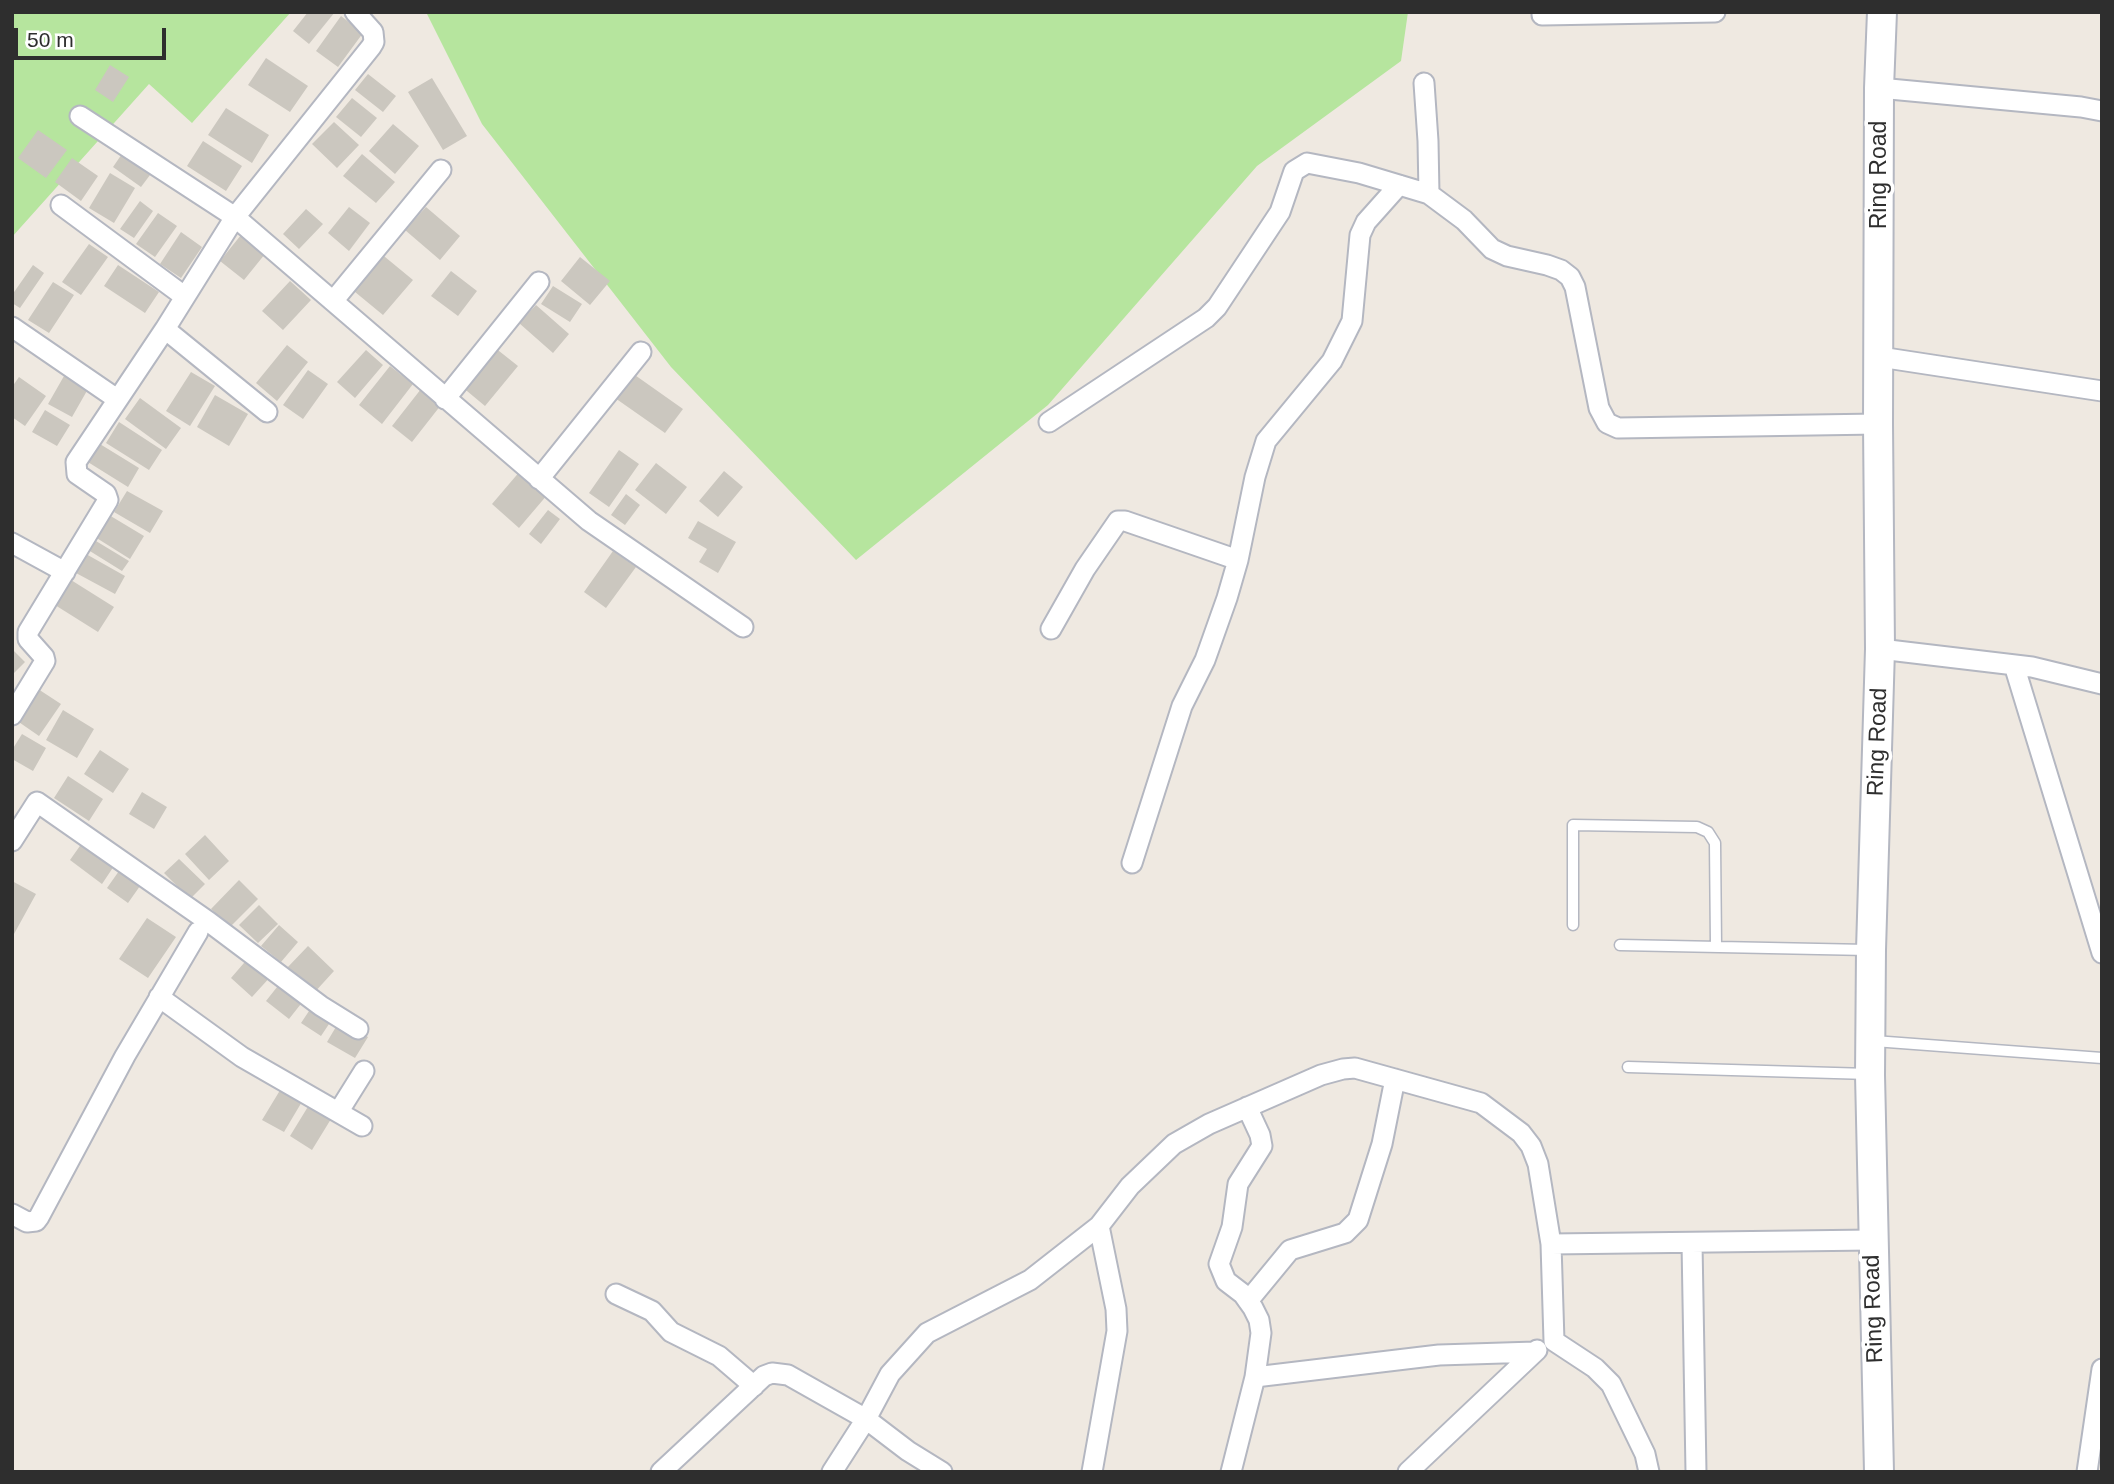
<!DOCTYPE html>
<style>
body{margin:0}
#map{position:relative;width:2114px;height:1484px;overflow:hidden;background:#efe9e1;font-family:Helvetica,sans-serif}
canvas{display:block}
.frame{position:absolute;inset:0;border:14px solid #2e2e2e;pointer-events:none}
.scale{position:absolute;left:14px;top:28px;width:152px;height:32px;box-sizing:border-box;border:4px solid #2e2e2e;border-top:0;padding-left:9px;font-size:21px;line-height:24px;white-space:nowrap;color:#2e2e2e;-webkit-text-stroke:5px #fff;paint-order:stroke}
</style>
<div id="map">
<canvas width="2114" height="1484"></canvas>
<div class="frame"></div>
<div class="scale">50 m</div>
</div>
<script>
const c = document.querySelector('canvas').getContext('2d');
c.lineJoin = 'round';
function paint(path, color) {
  c.fillStyle = color;
  c.fill(path, 'evenodd');
}
function poly(rows) {
  const path = new Path2D();
  for (const r of rows) {
    path.moveTo(r[0], r[1]);
    for (let i = 2; i < r.length; i += 2) path.lineTo(r[i], r[i + 1]);
  }
  return path;
}
function strokePath(path, color, width, dash) {
  c.strokeStyle = color;
  c.lineWidth = width;
  c.lineCap = dash ? 'butt' : 'round';
  c.setLineDash(dash || []);
  c.stroke(path);
}
function drawText(font, color, halo, rows, align = 'center') {
  c.font = font + ' Helvetica,sans-serif';
  c.lineWidth = 7;
  c.setLineDash([]);
  c.textBaseline = 'middle';
  c.strokeStyle = halo;
  c.fillStyle = color;
  for (const [text, x, y, turn = 0] of rows) {
    c.save();
    c.translate(x, y);
    c.rotate((+turn || 0) * Math.PI / 180);
    c.textAlign = isNaN(turn) ? turn : align;
    if (halo) c.strokeText(text, 0, 0);
    c.fillText(text, 0, 0);
    c.restore();
  }
}
paint(poly([
 [12,12,291,12,192,123,149,84,12,237],
 [426,12,1408,12,1401,61,1257,166,1048,405,856,560,671,367,482,124]
]), '#b6e59e');
paint(poly([
 [308,12,335,12,309,44,293,31],
 [341,16,363,33,338,67,316,51],
 [266,58,308,86,290,112,248,85],
 [110,65,129,77,113,102,95,90],
 [368,74,396,96,383,112,355,90],
 [432,78,467,136,443,150,408,92],
 [352,98,377,118,361,137,336,117],
 [226,108,269,135,252,163,208,135],
 [334,122,359,145,337,168,312,144],
 [393,124,419,146,395,174,369,151],
 [38,130,67,150,46,178,18,158],
 [203,141,242,166,226,191,187,166],
 [124,151,153,171,141,187,113,167],
 [362,154,395,182,376,203,343,176],
 [72,158,98,176,81,201,55,182],
 [110,173,135,188,114,223,89,208],
 [140,201,153,211,134,238,120,229],
 [349,207,370,223,349,251,328,233],
 [426,207,460,236,440,260,405,230],
 [306,209,323,224,299,249,283,234],
 [158,213,177,226,155,257,136,244],
 [181,232,202,247,181,278,160,264],
 [241,235,265,254,244,280,220,261],
 [89,244,108,257,81,295,62,282],
 [379,252,413,280,383,315,349,287],
 [580,257,610,281,590,305,561,281],
 [33,265,44,273,20,308,12,303,12,295],
 [118,265,159,292,145,313,104,286],
 [451,271,477,291,458,316,431,296],
 [290,281,311,300,283,330,262,311],
 [53,282,74,295,49,333,28,320],
 [553,286,582,304,570,322,541,304],
 [536,305,569,334,553,353,519,323],
 [287,345,308,362,277,401,256,383],
 [494,347,518,366,485,406,461,386],
 [366,350,383,365,355,398,337,382],
 [390,366,413,384,382,424,359,405],
 [308,370,328,384,303,419,283,405],
 [191,372,215,386,190,426,166,411],
 [632,373,683,409,665,433,615,398],
 [64,376,88,389,72,417,48,404],
 [19,377,46,396,25,426,12,417,12,387],
 [421,389,441,405,412,442,392,426],
 [215,395,248,414,229,446,197,427],
 [140,398,181,428,166,449,125,419],
 [45,410,70,425,57,446,32,432],
 [119,422,162,450,149,470,106,443],
 [95,441,139,468,128,487,83,459],
 [619,450,639,464,609,507,589,493],
 [656,463,687,487,666,514,635,490],
 [521,470,548,494,519,528,492,504],
 [724,471,743,487,718,517,699,501],
 [127,491,163,511,150,533,114,512],
 [626,494,640,505,625,525,611,515],
 [548,510,560,519,541,544,529,534],
 [109,515,144,536,130,559,95,537],
 [698,521,736,542,718,573,699,562,707,549,688,538],
 [91,538,129,561,122,571,85,548],
 [613,551,636,567,606,608,584,592],
 [86,554,125,576,115,594,76,573],
 [71,580,114,607,98,632,55,605],
 [12,649,25,662,12,675],
 [35,687,61,704,39,736,13,718],
 [63,710,94,729,77,758,46,740],
 [22,734,46,748,33,771,12,759,12,750],
 [100,750,129,769,113,793,84,774],
 [68,776,103,799,89,821,54,798],
 [142,792,167,807,154,829,129,814],
 [205,835,229,861,209,880,185,854],
 [82,843,114,866,102,884,70,860],
 [179,859,205,884,190,899,164,873],
 [119,871,140,886,128,903,107,888],
 [239,880,258,899,230,927,211,909],
 [12,881,36,894,14,934,12,933],
 [259,905,278,924,258,943,239,925],
 [147,918,176,937,148,978,119,959],
 [279,925,298,942,281,962,261,946],
 [308,946,334,971,313,994,286,969],
 [250,956,272,975,252,997,231,978],
 [281,982,304,1000,289,1019,266,1001],
 [313,1005,333,1018,321,1036,301,1023],
 [340,1020,368,1037,355,1058,327,1042],
 [282,1087,303,1100,284,1132,262,1120],
 [309,1105,331,1119,312,1150,290,1136]
]), '#cbc7bf');
const lane = poly([
 [1573,925,1573,825,1697,827,1708,832,1715,843,1716,946],
 [1620,945,1868,950],
 [1874,1041,2102,1058],
 [1628,1067,1869,1074]
]);
const street = poly([
 [1542,15,1715,12],
 [1424,83,1428,141,1429,194],
 [1879,88,2081,107,2102,111],
 [80,116,235,217,589,521,743,627],
 [61,205,184,296],
 [334,300,441,170],
 [12,327,117,399],
 [165,329,267,412],
 [1880,357,2102,391],
 [445,399,539,282],
 [1049,422,1206,318,1217,307,1280,212,1294,171,1307,163,1359,173,1429,194,1464,220,1492,249,1507,256,1547,265,1561,270,1570,277,1575,287,1599,408,1607,423,1618,428,1878,424],
 [539,479,641,352],
 [12,543,65,572],
 [1051,629,1085,569,1118,521,1125,521,1238,560],
 [1880,649,2032,667,2102,684],
 [2014,665,2102,953],
 [12,715,45,661,44,657,28,639,28,632,108,500,106,494,77,474,76,462,165,329,235,217,371,47,374,42,373,32,355,12],
 [12,841,37,802,209,922,321,1006,358,1029],
 [1132,863,1182,706,1205,660,1227,598,1238,560,1255,477,1266,441,1332,361,1352,321,1360,235,1366,222,1399,185],
 [159,997,242,1057,362,1126],
 [339,1111,364,1071],
 [12,1214,27,1222,36,1221,39,1217,125,1056,198,932],
 [1692,1243,1696,1472],
 [1551,1244,1554,1341,1595,1368,1611,1384,1645,1454,1649,1472],
 [616,1294,652,1311,671,1332,719,1356,754,1386],
 [1248,1301,1290,1250,1345,1233,1358,1220,1382,1144,1395,1079],
 [1255,1377,1439,1355,1535,1352],
 [661,1472,749,1390,764,1376,772,1373,788,1375,866,1419,908,1451,942,1472],
 [832,1472,866,1419,890,1374,927,1333,1030,1280,1099,1226,1130,1186,1174,1144,1209,1124,1321,1075,1343,1069,1355,1068,1481,1103,1521,1133,1531,1146,1538,1164,1551,1244,1872,1240],
 [1092,1472,1117,1331,1116,1309,1099,1226],
 [1231,1472,1255,1377,1261,1333,1259,1320,1253,1308,1243,1294,1226,1281,1219,1264,1232,1227,1238,1184,1262,1146,1260,1135,1247,1107],
 [1408,1472,1537,1350],
 [2087,1472,2102,1369]
]);
const secondary = poly([
 [1879,1472,1870,1075,1871,950,1880,649,1878,424,1879,88,1882,12]
]);
strokePath(lane, '#b4b7c1', 13);
strokePath(street, '#b4b7c1', 23);
strokePath(secondary, '#b4b7c1', 32);
strokePath(lane, '#fff', 10);
strokePath(street, '#fff', 19);
strokePath(secondary, '#fff', 28);
drawText('23px', '#2e2e2e', '#fff', [
 ["Ring Road",1880,175,-90],
 ["Ring Road",1878,742,-88],
 ["Ring Road",1874,1309,-92]
]);
</script>
